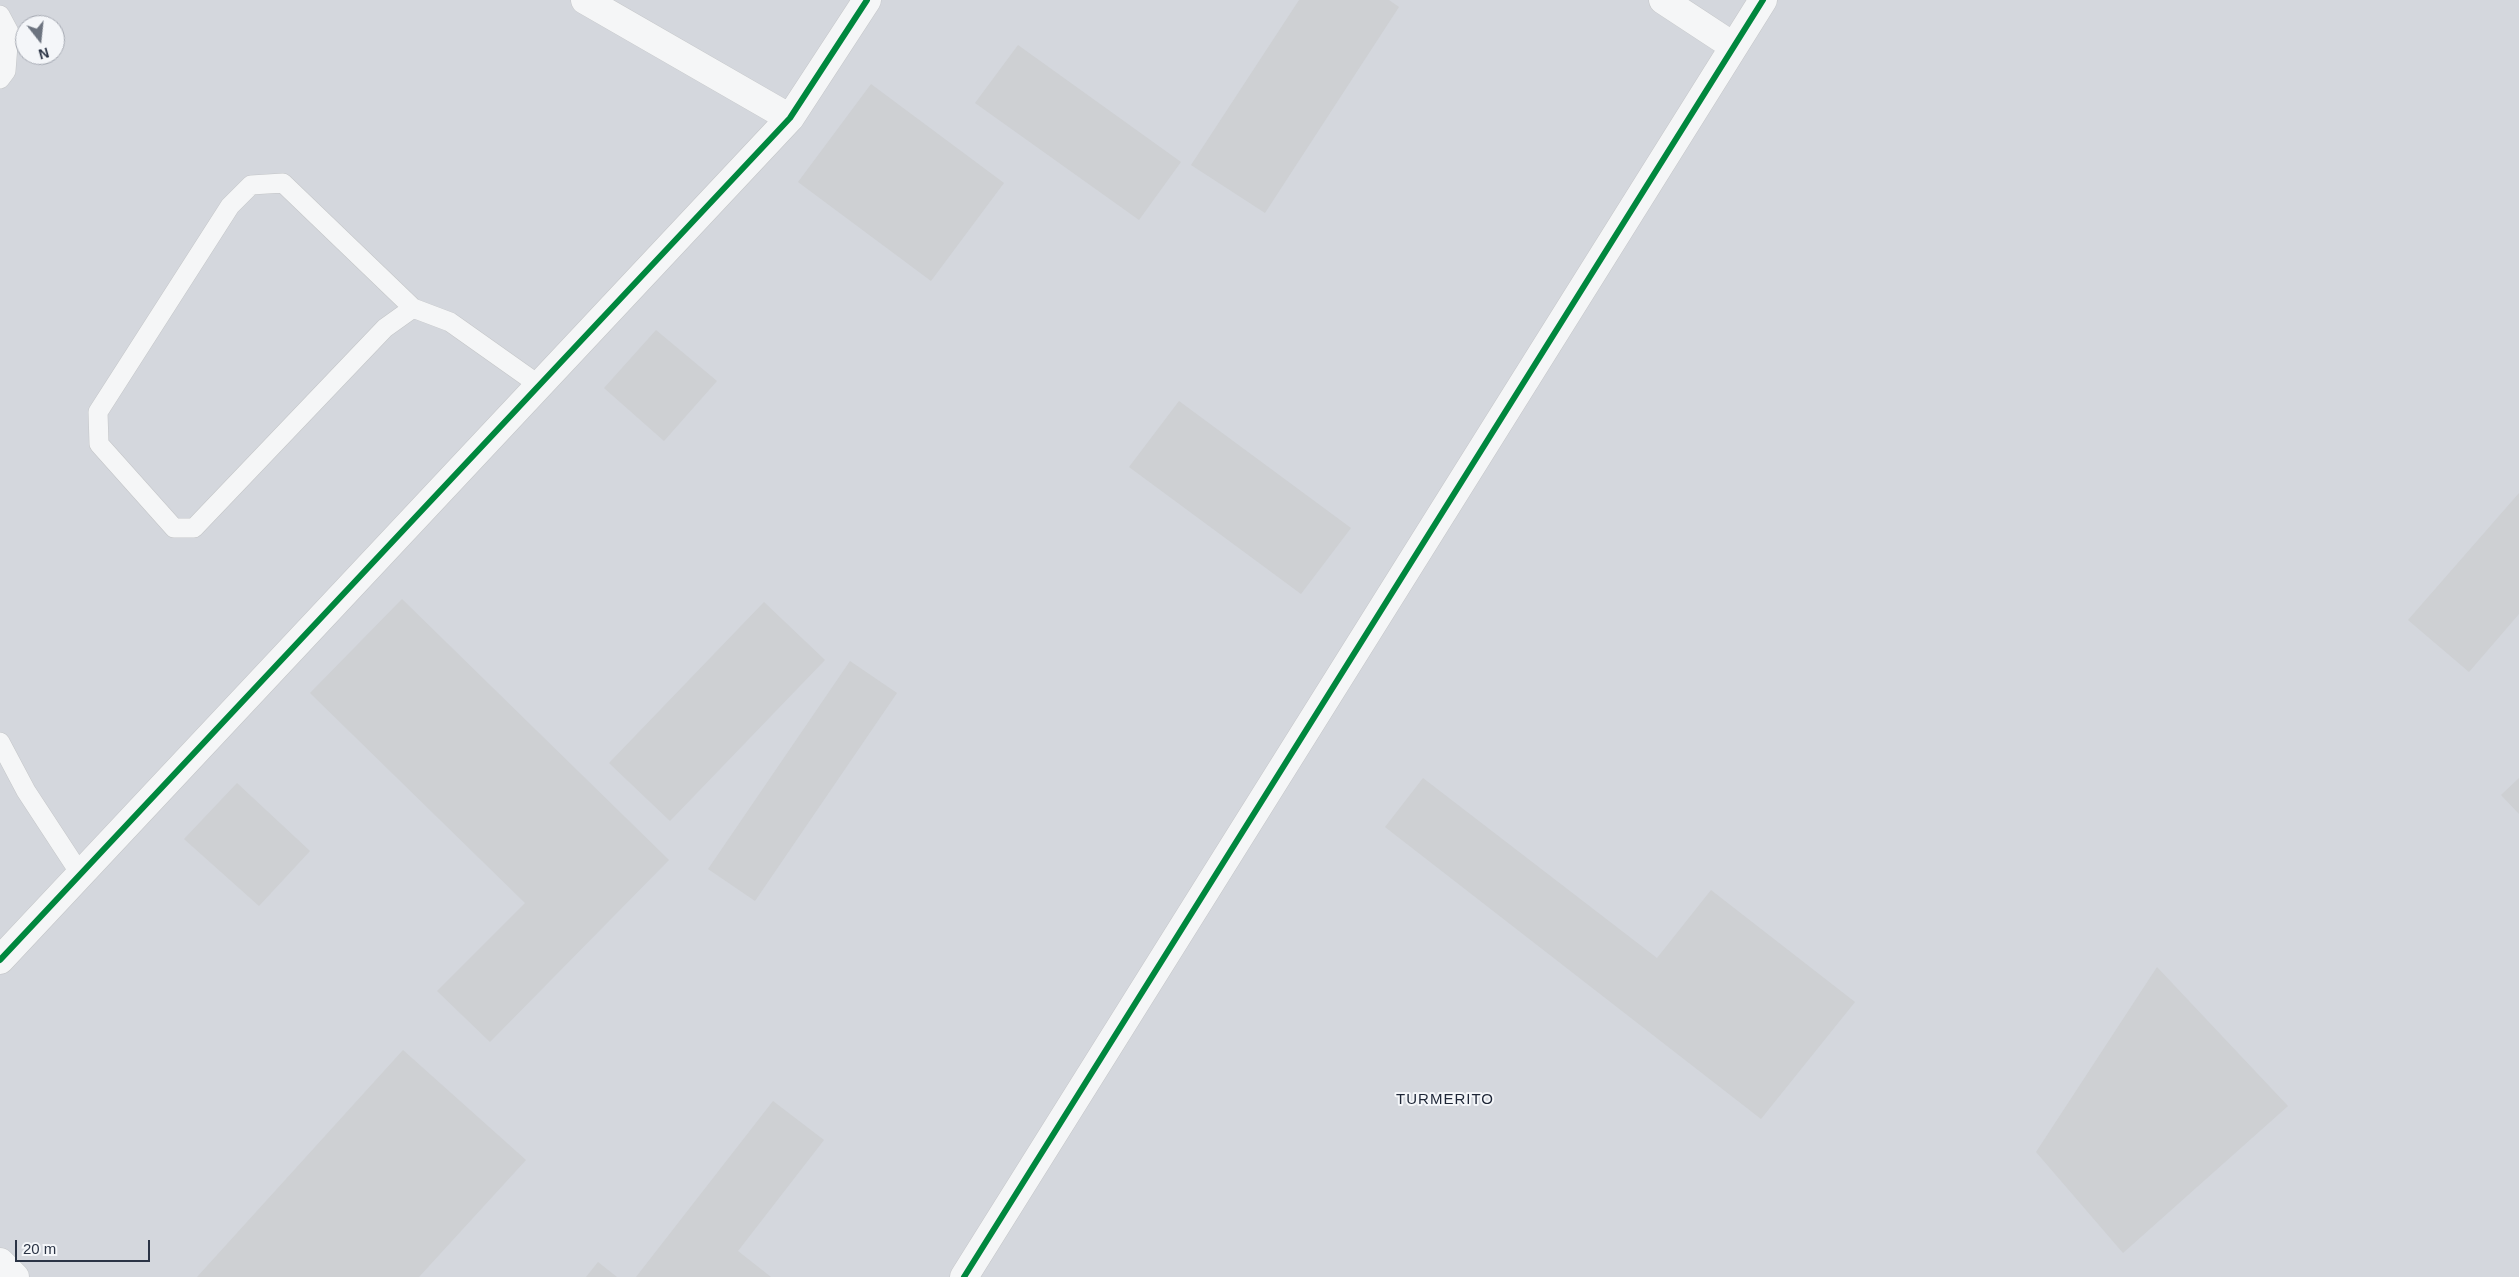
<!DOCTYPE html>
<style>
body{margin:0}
#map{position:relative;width:2519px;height:1277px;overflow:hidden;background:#e6e8ea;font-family:Helvetica,sans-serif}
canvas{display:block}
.north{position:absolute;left:15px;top:15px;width:50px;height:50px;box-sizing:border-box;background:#f4f6f9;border:1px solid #a4a8b1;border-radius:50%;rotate:164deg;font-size:14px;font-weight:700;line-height:20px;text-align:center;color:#2b3445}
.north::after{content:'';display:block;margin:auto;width:18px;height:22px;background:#6c737f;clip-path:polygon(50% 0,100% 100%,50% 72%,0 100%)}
.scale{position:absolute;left:15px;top:1240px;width:135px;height:22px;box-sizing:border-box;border:2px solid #2b3445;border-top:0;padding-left:6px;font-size:15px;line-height:18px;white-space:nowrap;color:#2b3445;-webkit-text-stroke:4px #f4f6f9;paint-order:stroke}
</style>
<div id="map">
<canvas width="2519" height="1277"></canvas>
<div class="north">N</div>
<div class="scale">20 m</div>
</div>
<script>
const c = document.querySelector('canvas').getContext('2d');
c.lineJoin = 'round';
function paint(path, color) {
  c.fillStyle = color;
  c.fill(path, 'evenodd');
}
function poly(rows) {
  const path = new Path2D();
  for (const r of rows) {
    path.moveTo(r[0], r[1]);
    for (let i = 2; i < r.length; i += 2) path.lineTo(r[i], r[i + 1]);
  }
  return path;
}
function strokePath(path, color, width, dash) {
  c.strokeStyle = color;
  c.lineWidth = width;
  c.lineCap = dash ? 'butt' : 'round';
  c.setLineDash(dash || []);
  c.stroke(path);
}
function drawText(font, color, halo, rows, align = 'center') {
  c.font = font + ' Helvetica,sans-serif';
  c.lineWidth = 4;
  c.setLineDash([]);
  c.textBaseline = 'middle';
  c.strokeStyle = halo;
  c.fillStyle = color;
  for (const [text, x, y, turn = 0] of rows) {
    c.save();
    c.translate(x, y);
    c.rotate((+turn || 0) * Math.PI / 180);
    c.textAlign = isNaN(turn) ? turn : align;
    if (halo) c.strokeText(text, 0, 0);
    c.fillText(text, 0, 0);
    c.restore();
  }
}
paint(poly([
 [0,0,2519,0,2519,1277,0,1277],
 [25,25,55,25,55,55,25,55]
]), '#d4d7dd');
paint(poly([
 [1299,0,1389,0,1399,7,1265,213,1191,165],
 [1018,45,1181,162,1139,220,975,103],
 [871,84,1004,183,931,281,798,182],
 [656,330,717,381,664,441,604,388],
 [1179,401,1351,528,1301,594,1129,467],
 [2519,493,2519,614,2469,672,2408,620],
 [402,599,669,860,490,1042,437,991,525,903,310,693],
 [764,602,825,660,670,821,609,763],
 [850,661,897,693,755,901,708,869],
 [1423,778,1657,958,1711,890,1855,1002,1761,1119,1385,827],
 [2519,778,2519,814,2501,795],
 [237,783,310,851,259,906,184,839],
 [2157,967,2288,1106,2123,1253,2036,1152],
 [403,1050,526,1160,419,1277,197,1277],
 [773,1101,824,1140,738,1251,771,1277,636,1277],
 [598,1262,617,1277,586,1277]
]), '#ced0d3');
const service = poly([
 [0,15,9,32,6,71,0,79],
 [413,308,385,328,194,528,174,528,99,444,98,412,230,206,251,185,283,183,413,308,450,322,539,385],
 [0,742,26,791,81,875]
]);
const minor = poly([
 [585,0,790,118],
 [1663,0,1733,46],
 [0,960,790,118,867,0],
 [0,1262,15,1277],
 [964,1277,1763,0]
]);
strokePath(service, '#c4c6c8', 20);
strokePath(minor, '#c4c6c8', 29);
strokePath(service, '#f5f6f7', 19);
strokePath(minor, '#f5f6f7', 28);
strokePath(poly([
 [0,960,790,118,867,0],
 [964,1277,1763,0]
]), '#00873e', 6);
c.letterSpacing = '1px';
drawText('15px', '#1d2536', '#f4f6f9', [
 ["TURMERITO",1445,1100]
]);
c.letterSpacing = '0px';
</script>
